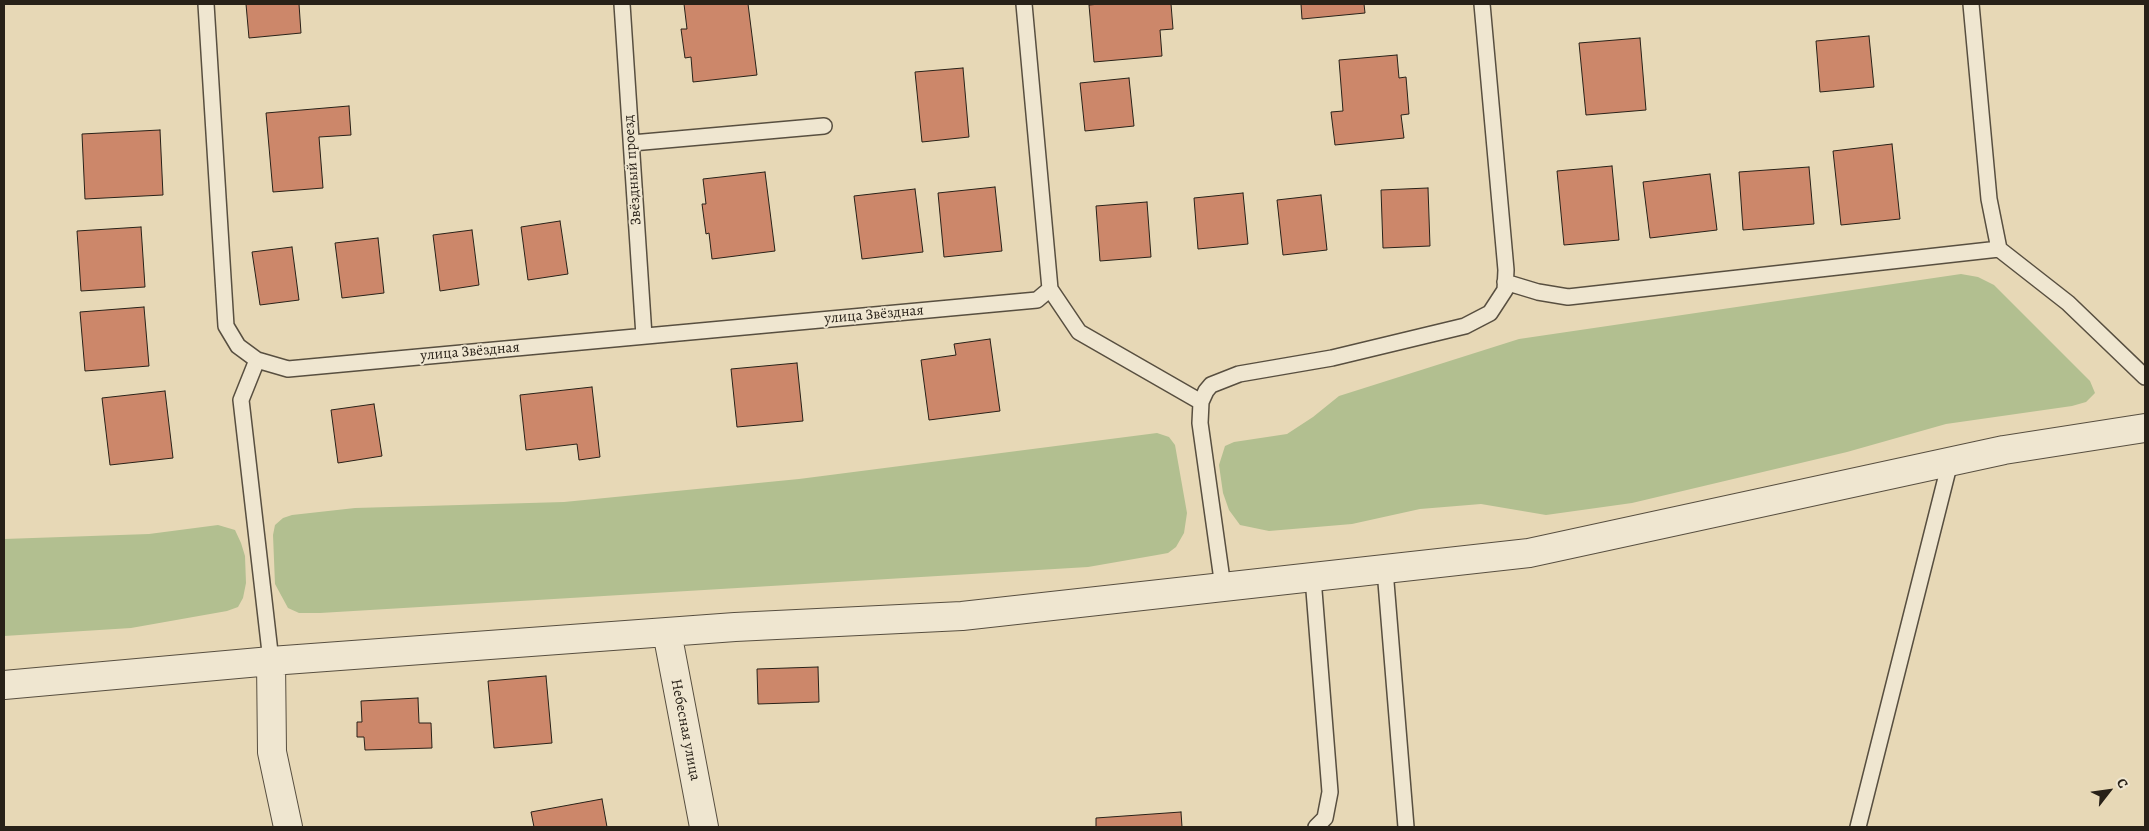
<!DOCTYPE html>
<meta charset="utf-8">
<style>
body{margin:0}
#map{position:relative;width:2149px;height:831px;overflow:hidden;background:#e7d8b6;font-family:Alegreya,serif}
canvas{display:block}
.frame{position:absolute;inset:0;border:5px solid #282118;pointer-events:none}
.north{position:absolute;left:2084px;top:766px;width:50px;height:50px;-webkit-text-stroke:4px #efe6d0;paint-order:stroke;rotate:60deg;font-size:14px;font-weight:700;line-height:20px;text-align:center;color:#282118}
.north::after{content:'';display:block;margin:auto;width:18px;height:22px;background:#282118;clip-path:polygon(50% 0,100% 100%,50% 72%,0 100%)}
</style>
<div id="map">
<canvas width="2149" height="831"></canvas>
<div class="frame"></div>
<div class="north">С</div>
</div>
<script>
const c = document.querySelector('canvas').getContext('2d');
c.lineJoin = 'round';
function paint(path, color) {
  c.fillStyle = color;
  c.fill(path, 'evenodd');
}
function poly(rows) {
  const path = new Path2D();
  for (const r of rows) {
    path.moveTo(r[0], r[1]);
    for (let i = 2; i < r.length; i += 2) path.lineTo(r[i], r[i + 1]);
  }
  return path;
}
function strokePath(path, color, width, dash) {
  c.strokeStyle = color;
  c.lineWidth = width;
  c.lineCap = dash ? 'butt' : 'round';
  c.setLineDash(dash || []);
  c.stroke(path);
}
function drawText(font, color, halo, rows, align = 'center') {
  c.font = font + ' Alegreya,serif';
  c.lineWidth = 4;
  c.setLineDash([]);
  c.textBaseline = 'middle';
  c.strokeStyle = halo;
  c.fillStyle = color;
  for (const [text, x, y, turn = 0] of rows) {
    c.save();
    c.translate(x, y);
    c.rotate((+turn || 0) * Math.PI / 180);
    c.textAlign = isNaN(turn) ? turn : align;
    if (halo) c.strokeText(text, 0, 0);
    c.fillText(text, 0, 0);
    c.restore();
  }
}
paint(poly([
 [1961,274,1978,277,1994,285,2090,381,2095,393,2086,402,2072,406,1946,424,1847,452,1632,503,1546,515,1481,504,1420,509,1352,524,1269,531,1240,525,1229,510,1223,493,1219,465,1225,446,1234,442,1287,434,1313,417,1339,396,1519,339],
 [1157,433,1169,437,1175,445,1187,513,1184,533,1176,547,1168,553,1157,555,1088,567,320,613,299,613,288,608,275,584,273,535,275,525,283,518,292,515,355,508,564,502,799,479],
 [218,525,235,530,241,543,245,556,246,583,243,598,238,607,227,611,131,628,4,636,4,539,149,534]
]), '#b2bf90');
const building = poly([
 [246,4,299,4,301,33,249,38,246,4],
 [684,4,748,4,757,75,693,82,691,57,685,58,681,29,687,29,684,4],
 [1100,4,1171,4,1173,29,1160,30,1162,56,1094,62,1089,5,1100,4],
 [1301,4,1364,4,1365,13,1302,19,1301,4],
 [1869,36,1874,87,1820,92,1816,41,1869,36],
 [1640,38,1646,110,1586,115,1579,43,1640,38],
 [1397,55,1399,78,1406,77,1409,114,1401,115,1404,138,1335,145,1331,112,1343,111,1339,60,1397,55],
 [963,68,969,137,922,142,915,72,963,68],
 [1129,78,1134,126,1085,131,1080,83,1129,78],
 [349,106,351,135,319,137,323,188,273,192,266,113,349,106],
 [160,130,163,195,85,199,82,134,160,130],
 [1892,144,1900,219,1841,225,1833,151,1892,144],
 [1612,166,1619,240,1564,245,1557,171,1612,166],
 [1809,167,1814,224,1743,230,1739,172,1809,167],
 [765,172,775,251,712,259,709,233,706,234,702,204,706,204,703,179,765,172],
 [1710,174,1717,230,1650,238,1643,182,1710,174],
 [995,187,1002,251,944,257,938,193,995,187],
 [1428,188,1430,246,1383,248,1381,190,1428,188],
 [915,189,923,252,862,259,854,196,915,189],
 [1243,193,1248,244,1198,249,1194,198,1243,193],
 [1321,195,1327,250,1283,255,1277,200,1321,195],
 [1147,202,1151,257,1100,261,1096,206,1147,202],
 [560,221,568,274,528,280,521,227,560,221],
 [141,227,145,287,81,291,77,231,141,227],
 [472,230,479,285,440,291,433,235,472,230],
 [378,238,384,293,342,298,335,243,378,238],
 [292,247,299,300,260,305,252,252,292,247],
 [144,307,149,366,85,371,80,312,144,307],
 [990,339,1000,411,929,420,921,360,956,355,954,344,990,339],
 [797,363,803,421,737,427,731,369,797,363],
 [592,387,600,457,579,460,577,444,526,450,520,395,592,387],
 [165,391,173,458,110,465,102,398,165,391],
 [374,404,382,456,338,463,331,410,374,404],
 [818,667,819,702,758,704,757,669,818,667],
 [546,676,552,743,494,748,488,681,546,676],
 [418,698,419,723,431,723,432,748,365,750,364,737,357,737,357,722,362,722,361,701,418,698],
 [602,799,607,827,534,827,531,812,602,799],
 [1181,812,1182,827,1096,827,1096,818,1181,812]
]);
paint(building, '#cc876a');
strokePath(building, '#282118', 1);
const lane = poly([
 [206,4,226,326,238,346,257,360,288,369,1037,300,1050,289],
 [622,4,644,336],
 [1024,4,1050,289,1079,332,1201,402],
 [1971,4,1989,199,1999,249,2068,303,2145,377],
 [632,143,824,126],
 [1505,282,1538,292,1568,297,1999,249],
 [257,360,241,400,271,661],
 [1385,570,1406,827],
 [1313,578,1330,792,1325,818,1316,827],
 [1223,587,1200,423,1201,402,1206,391,1211,385,1239,374,1332,358,1465,326,1490,313,1505,290,1506,270,1482,4],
 [1858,827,1950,462]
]);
const street = poly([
 [667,632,704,827],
 [271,661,272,752,288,827],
 [4,685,271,661,735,627,962,616,1529,553,2004,450,2145,428]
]);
strokePath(lane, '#584f40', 18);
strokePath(street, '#584f40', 30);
strokePath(lane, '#efe6d0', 15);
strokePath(street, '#efe6d0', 28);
drawText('15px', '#282118', '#efe6d0', [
 ["Звёздный проезд",633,170,-94],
 ["улица Звёздная",874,315,-5],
 ["улица Звёздная",470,352,-5],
 ["Небесная улица",685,730,79]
]);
</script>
